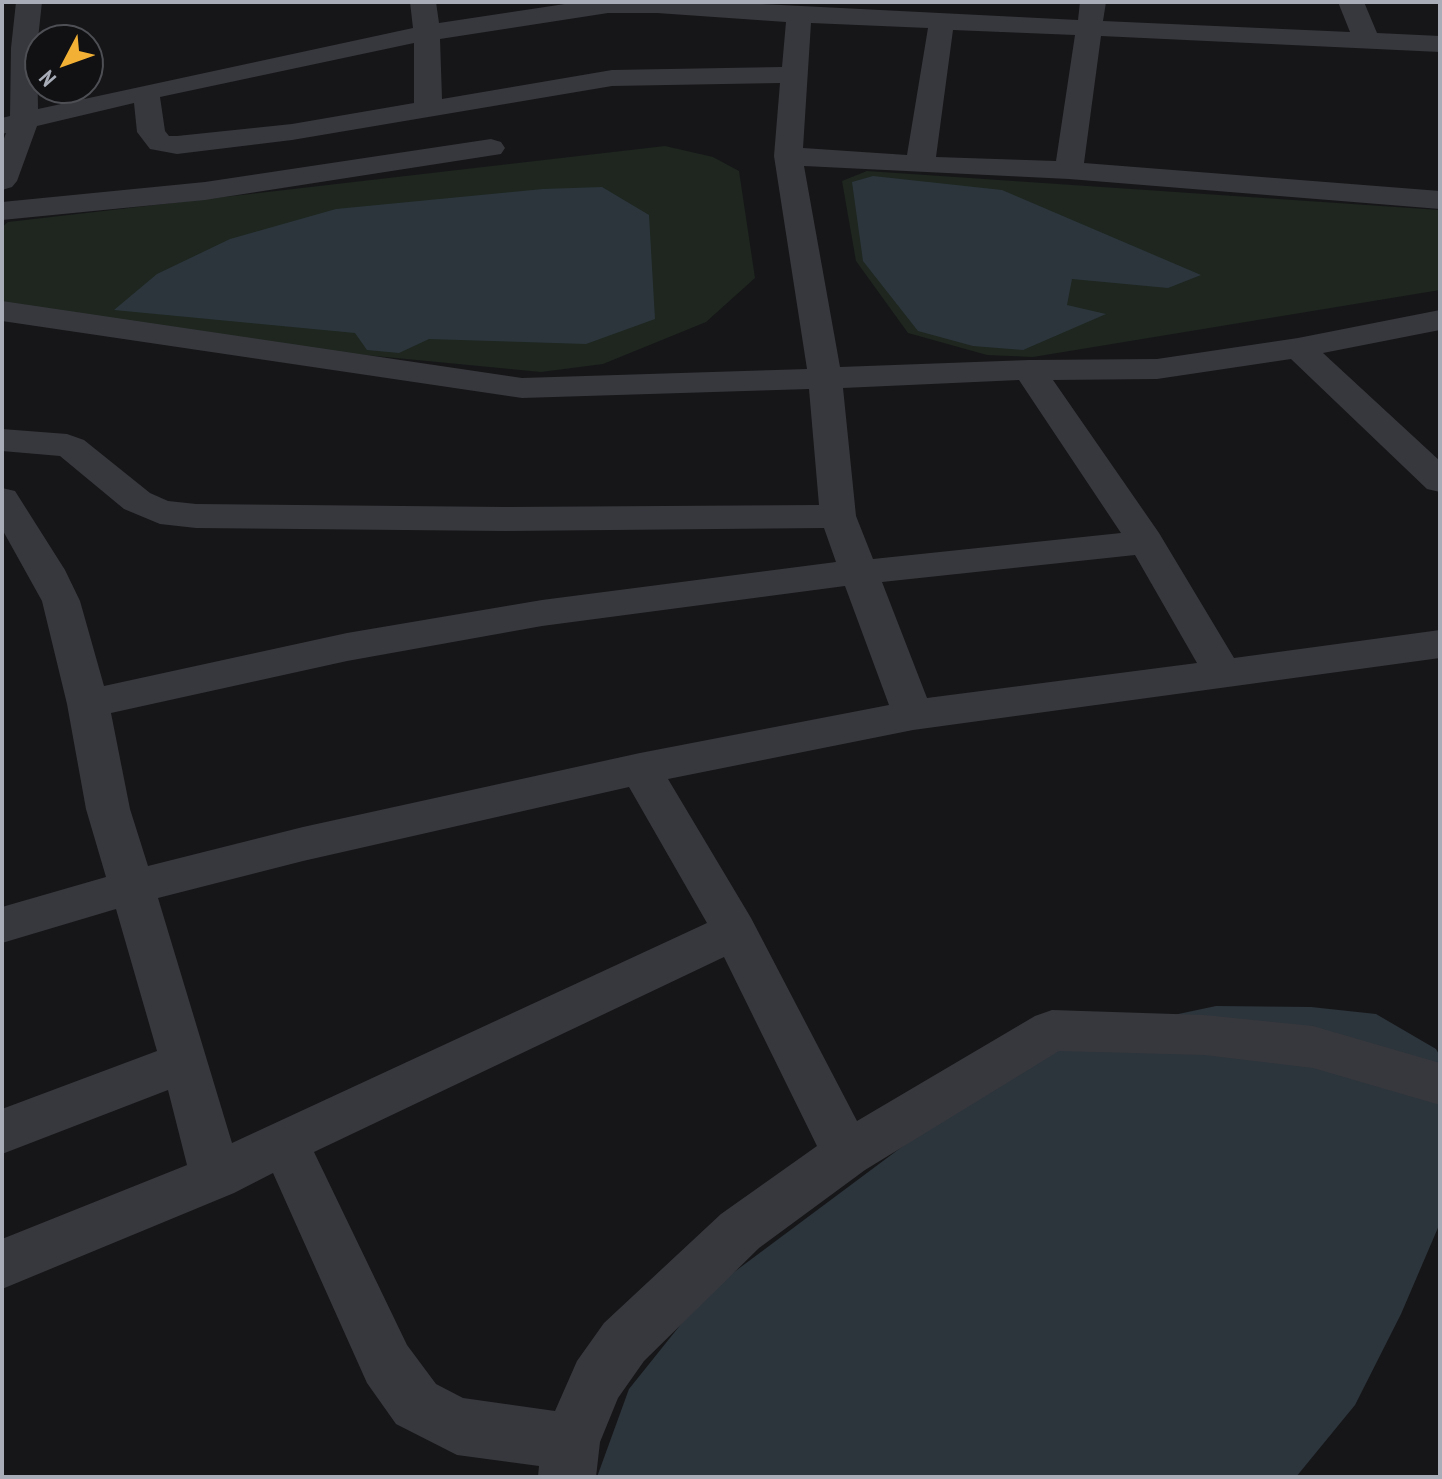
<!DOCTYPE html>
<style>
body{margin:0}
#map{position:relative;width:1442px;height:1479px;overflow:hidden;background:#161618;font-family:"PT Sans Narrow",sans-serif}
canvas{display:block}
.frame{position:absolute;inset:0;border:4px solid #a8adb8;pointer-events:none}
.north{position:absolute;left:24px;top:24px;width:80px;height:80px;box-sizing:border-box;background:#111113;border:2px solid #4d4f55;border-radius:50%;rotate:229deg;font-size:22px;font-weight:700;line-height:32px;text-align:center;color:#a8adb8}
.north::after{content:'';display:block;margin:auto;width:28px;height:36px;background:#f2b134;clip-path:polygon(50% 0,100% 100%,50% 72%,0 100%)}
</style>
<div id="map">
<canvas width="1442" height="1479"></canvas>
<div class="frame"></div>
<div class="north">N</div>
</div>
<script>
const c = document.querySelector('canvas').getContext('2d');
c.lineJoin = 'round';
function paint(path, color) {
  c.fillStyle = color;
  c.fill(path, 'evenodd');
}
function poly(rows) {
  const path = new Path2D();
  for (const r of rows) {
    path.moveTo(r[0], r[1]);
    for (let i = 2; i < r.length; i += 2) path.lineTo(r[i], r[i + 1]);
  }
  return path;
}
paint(poly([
 [665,146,713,157,739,171,755,278,706,322,603,364,541,372,2,320,2,227,8,222],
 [867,171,1440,210,1440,290,1033,357,987,355,908,333,856,261,842,181]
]), '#1e261f');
paint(poly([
 [873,176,1002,190,1201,275,1168,288,1072,279,1067,305,1106,314,1023,350,973,346,918,331,863,261,852,182],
 [602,187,649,215,655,319,586,344,429,339,399,353,367,350,355,333,114,310,157,274,230,239,336,209,543,189],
 [1216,1006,1311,1007,1376,1014,1436,1049,1440,1056,1440,1223,1401,1314,1355,1405,1296,1477,597,1477,629,1389,706,1293,942,1117,1089,1033]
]), '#2c353c');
paint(poly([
 [16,2,42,2,37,48,38,109,413,28,410,2,436,2,439,23,578,2,722,2,1078,20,1080,2,1106,2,1103,21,1350,32,1338,2,1364,2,1377,33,1440,36,1440,52,1101,36,1084,163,1440,191,1440,209,1069,179,804,166,840,367,1029,360,1157,359,1298,338,1440,310,1440,330,1323,353,1440,461,1440,492,1427,489,1291,359,1157,379,1053,380,1159,533,1234,658,1440,630,1440,658,913,730,668,779,751,918,857,1121,1035,1016,1052,1010,1204,1015,1313,1026,1440,1063,1440,1105,1313,1068,1204,1055,1059,1051,865,1170,759,1248,644,1361,618,1398,600,1442,596,1477,538,1477,539,1466,457,1455,396,1424,367,1383,273,1173,234,1193,2,1289,2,1239,187,1165,168,1090,2,1154,2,1109,157,1051,116,909,2,943,2,907,106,877,86,809,67,704,42,601,2,529,2,488,15,491,65,570,80,601,104,686,347,633,542,600,836,562,824,528,506,531,196,528,160,524,124,509,60,456,2,451,2,429,67,434,84,440,150,493,168,501,196,504,506,507,819,505,809,389,522,398,2,321,2,301,522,378,807,369,774,156,780,83,612,86,292,140,177,154,150,149,137,132,134,103,37,126,17,181,12,187,2,190,2,144,6,133,2,134,2,118,10,116,11,48,16,2],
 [608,13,657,13,786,22,782,67,612,70,442,99,440,39,608,13],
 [811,23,928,28,907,155,803,148,811,23],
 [953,30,1075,35,1056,161,936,157,953,30],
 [414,43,414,103,292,124,177,136,169,136,165,131,160,97,414,43],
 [1019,380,1121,533,873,559,856,516,843,388,1019,380],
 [1135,555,1197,663,927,698,882,582,1135,555],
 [845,586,889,705,640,753,303,827,148,866,130,809,111,713,347,661,542,626,845,586],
 [629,787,707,923,232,1143,158,898,303,861,629,787],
 [724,957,817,1146,721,1214,604,1323,577,1361,555,1411,463,1398,436,1384,407,1345,314,1152,724,957],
 [491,139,501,142,505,148,501,154,205,200,2,220,2,202,205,182,491,139]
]), '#37383d');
</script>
